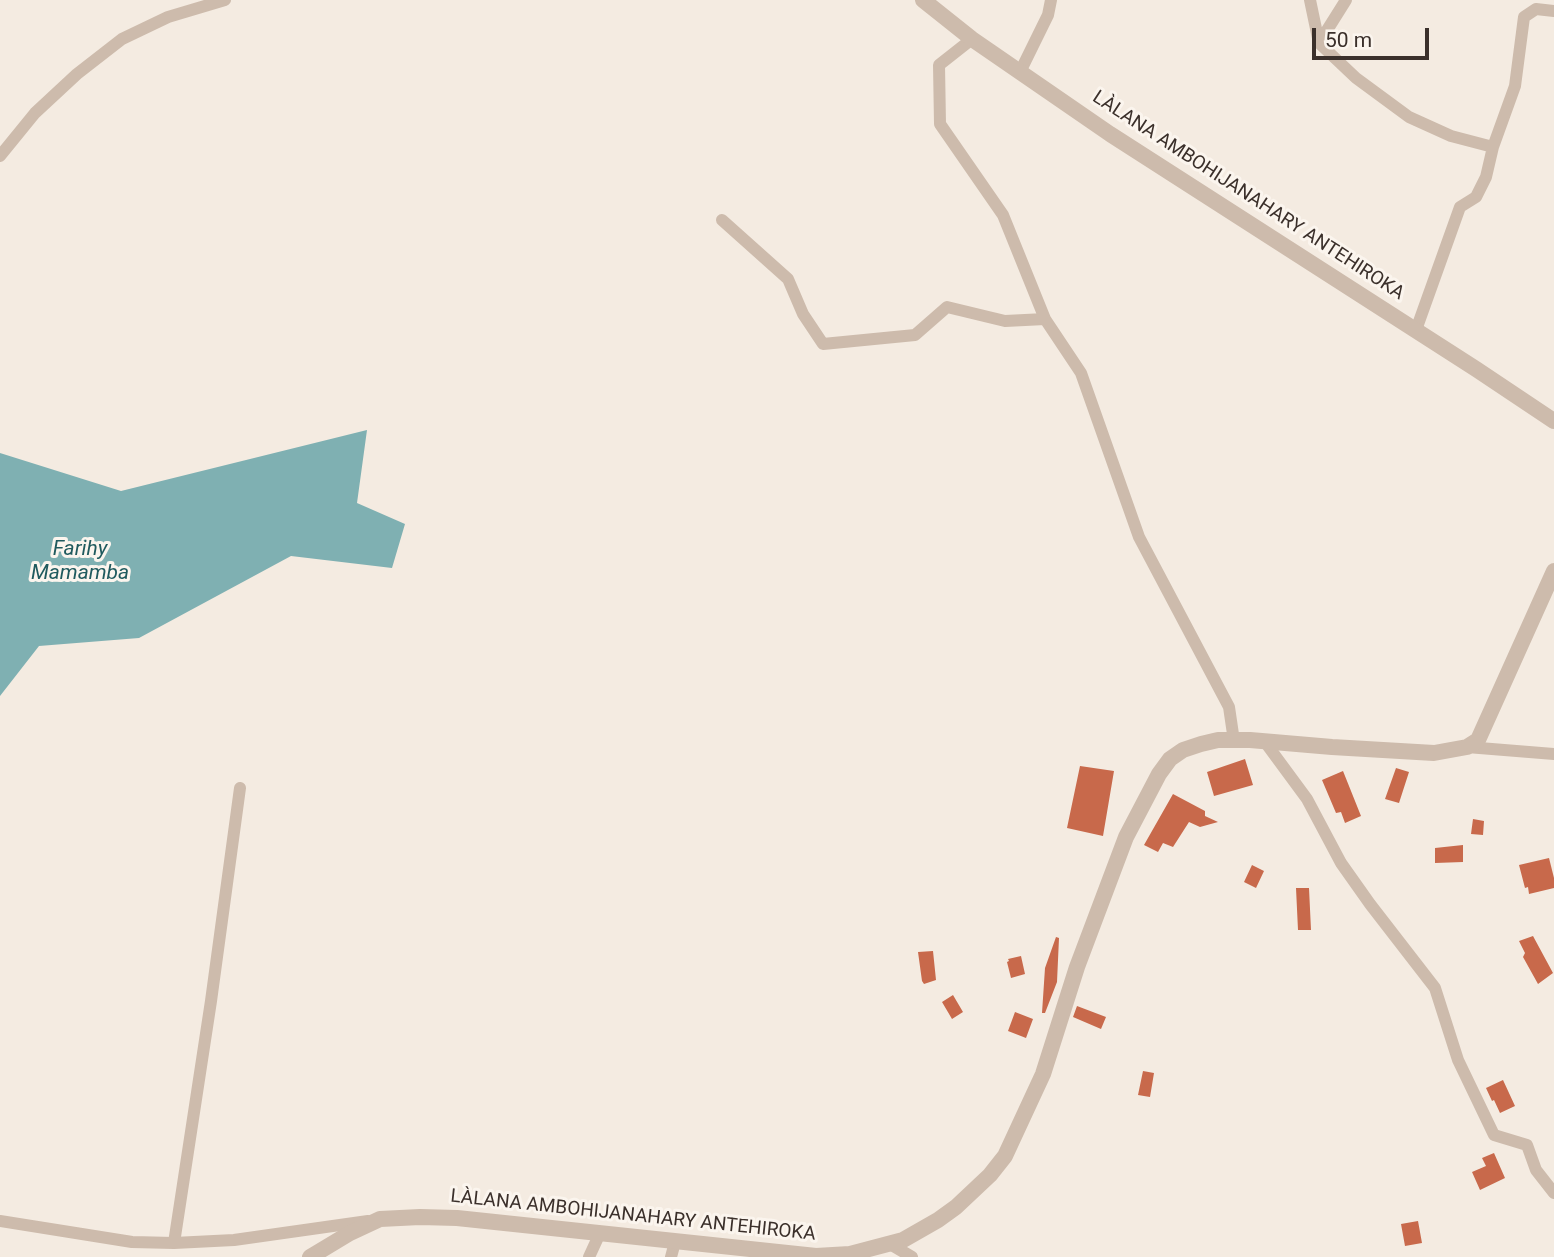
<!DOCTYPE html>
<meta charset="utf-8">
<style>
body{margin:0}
#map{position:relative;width:1554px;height:1257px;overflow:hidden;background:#f4ebe1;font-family:Roboto,sans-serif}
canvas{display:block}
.scale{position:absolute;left:1312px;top:28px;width:117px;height:32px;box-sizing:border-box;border:4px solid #3b302b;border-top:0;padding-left:9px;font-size:21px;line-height:24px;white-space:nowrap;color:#3b302b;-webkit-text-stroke:5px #fbf5ee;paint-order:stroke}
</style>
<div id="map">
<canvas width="1554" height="1257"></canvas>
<div class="scale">50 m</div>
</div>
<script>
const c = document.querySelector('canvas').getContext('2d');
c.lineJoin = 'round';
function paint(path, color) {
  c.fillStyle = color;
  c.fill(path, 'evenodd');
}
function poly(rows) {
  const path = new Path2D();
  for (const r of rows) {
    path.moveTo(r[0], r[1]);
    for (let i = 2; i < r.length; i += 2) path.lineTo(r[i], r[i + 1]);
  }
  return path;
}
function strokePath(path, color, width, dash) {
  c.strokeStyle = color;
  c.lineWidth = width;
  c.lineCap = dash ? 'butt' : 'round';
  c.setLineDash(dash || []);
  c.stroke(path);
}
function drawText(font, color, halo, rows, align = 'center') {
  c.font = font + ' Roboto,sans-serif';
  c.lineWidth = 6;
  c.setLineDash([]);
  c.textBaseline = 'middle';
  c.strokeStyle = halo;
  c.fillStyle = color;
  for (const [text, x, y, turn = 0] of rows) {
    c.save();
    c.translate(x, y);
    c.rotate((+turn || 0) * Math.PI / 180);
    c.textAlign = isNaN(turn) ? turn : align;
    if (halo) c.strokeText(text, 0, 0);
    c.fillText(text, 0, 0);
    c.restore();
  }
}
paint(poly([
 [367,430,357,503,405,524,392,568,291,556,139,638,39,646,0,696,0,453,121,491]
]), '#7fb0b2');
paint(poly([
 [1245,759,1253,785,1214,796,1207,772],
 [1080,766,1114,771,1103,836,1067,828],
 [1396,768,1409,772,1399,803,1385,799],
 [1343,771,1361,816,1345,823,1341,812,1336,813,1322,780],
 [1173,794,1205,811,1205,816,1218,822,1200,827,1189,822,1173,847,1163,843,1158,852,1144,845],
 [1473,819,1484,821,1483,835,1471,834],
 [1463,845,1463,862,1435,863,1435,848],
 [1549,858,1554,878,1554,888,1529,894,1528,887,1525,888,1519,865],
 [1252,865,1264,871,1256,888,1244,882],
 [1296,888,1309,888,1311,930,1298,930],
 [1533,936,1553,973,1538,984,1523,957,1525,953,1519,941],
 [1056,937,1059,938,1057,982,1045,1013,1042,1013,1045,968],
 [933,951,936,980,924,984,922,981,918,952],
 [1021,956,1025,974,1011,978,1007,962,1009,961,1008,959],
 [953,995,963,1012,952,1019,942,1002],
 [1077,1006,1106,1017,1101,1029,1073,1017],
 [1015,1012,1033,1019,1026,1038,1008,1031],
 [1143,1071,1154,1073,1150,1097,1138,1095],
 [1503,1080,1515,1106,1500,1113,1494,1100,1492,1101,1486,1088],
 [1494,1153,1505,1178,1480,1190,1472,1172,1486,1166,1482,1158],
 [1418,1221,1422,1243,1405,1246,1401,1224]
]), '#c8694b');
strokePath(poly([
 [1310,0,1319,43,1356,78,1409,117,1451,136,1493,147],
 [972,39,939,65,940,124,1003,215,1045,319,1081,373,1139,537,1229,707,1234,741],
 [1319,43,1346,0],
 [1020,72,1048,15,1051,0],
 [0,156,35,113,77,74,122,39,168,17,225,0],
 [722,220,788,279,803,314,823,344,915,335,947,307,1005,321,1045,319],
 [1416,330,1460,207,1476,197,1486,177,1493,147,1515,86,1524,17,1536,9,1554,11],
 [1265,742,1307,799,1341,863,1370,904,1435,988,1458,1060,1494,1135,1527,1145,1536,1170,1554,1193],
 [1467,747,1554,754],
 [0,1221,132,1242,174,1243,234,1240,368,1221],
 [174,1243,211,1001,240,788],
 [890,1244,912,1257],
 [589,1257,600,1233],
 [671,1257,675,1242]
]), '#cdbbac', 12);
strokePath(poly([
 [923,0,972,39,1110,134,1476,369,1554,421],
 [310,1257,350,1233,380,1219,420,1217,457,1218,816,1256,850,1254,903,1240,938,1220,956,1207,990,1175,1005,1156,1043,1074,1077,967,1126,837,1159,774,1170,759,1183,750,1201,744,1218,740,1250,740,1332,747,1434,753,1467,747,1478,740,1554,571]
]), '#cdbbac', 16);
drawText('19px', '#3b302b', '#fbf5ee', [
 ["LÀLANA AMBOHIJANAHARY ANTEHIROKA",1248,196,33],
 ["LÀLANA AMBOHIJANAHARY ANTEHIROKA",633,1216,6]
]);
drawText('italic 21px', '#1f5a5e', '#fbf5ee', [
 ["Farihy",80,550],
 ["Mamamba",80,574]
]);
</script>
